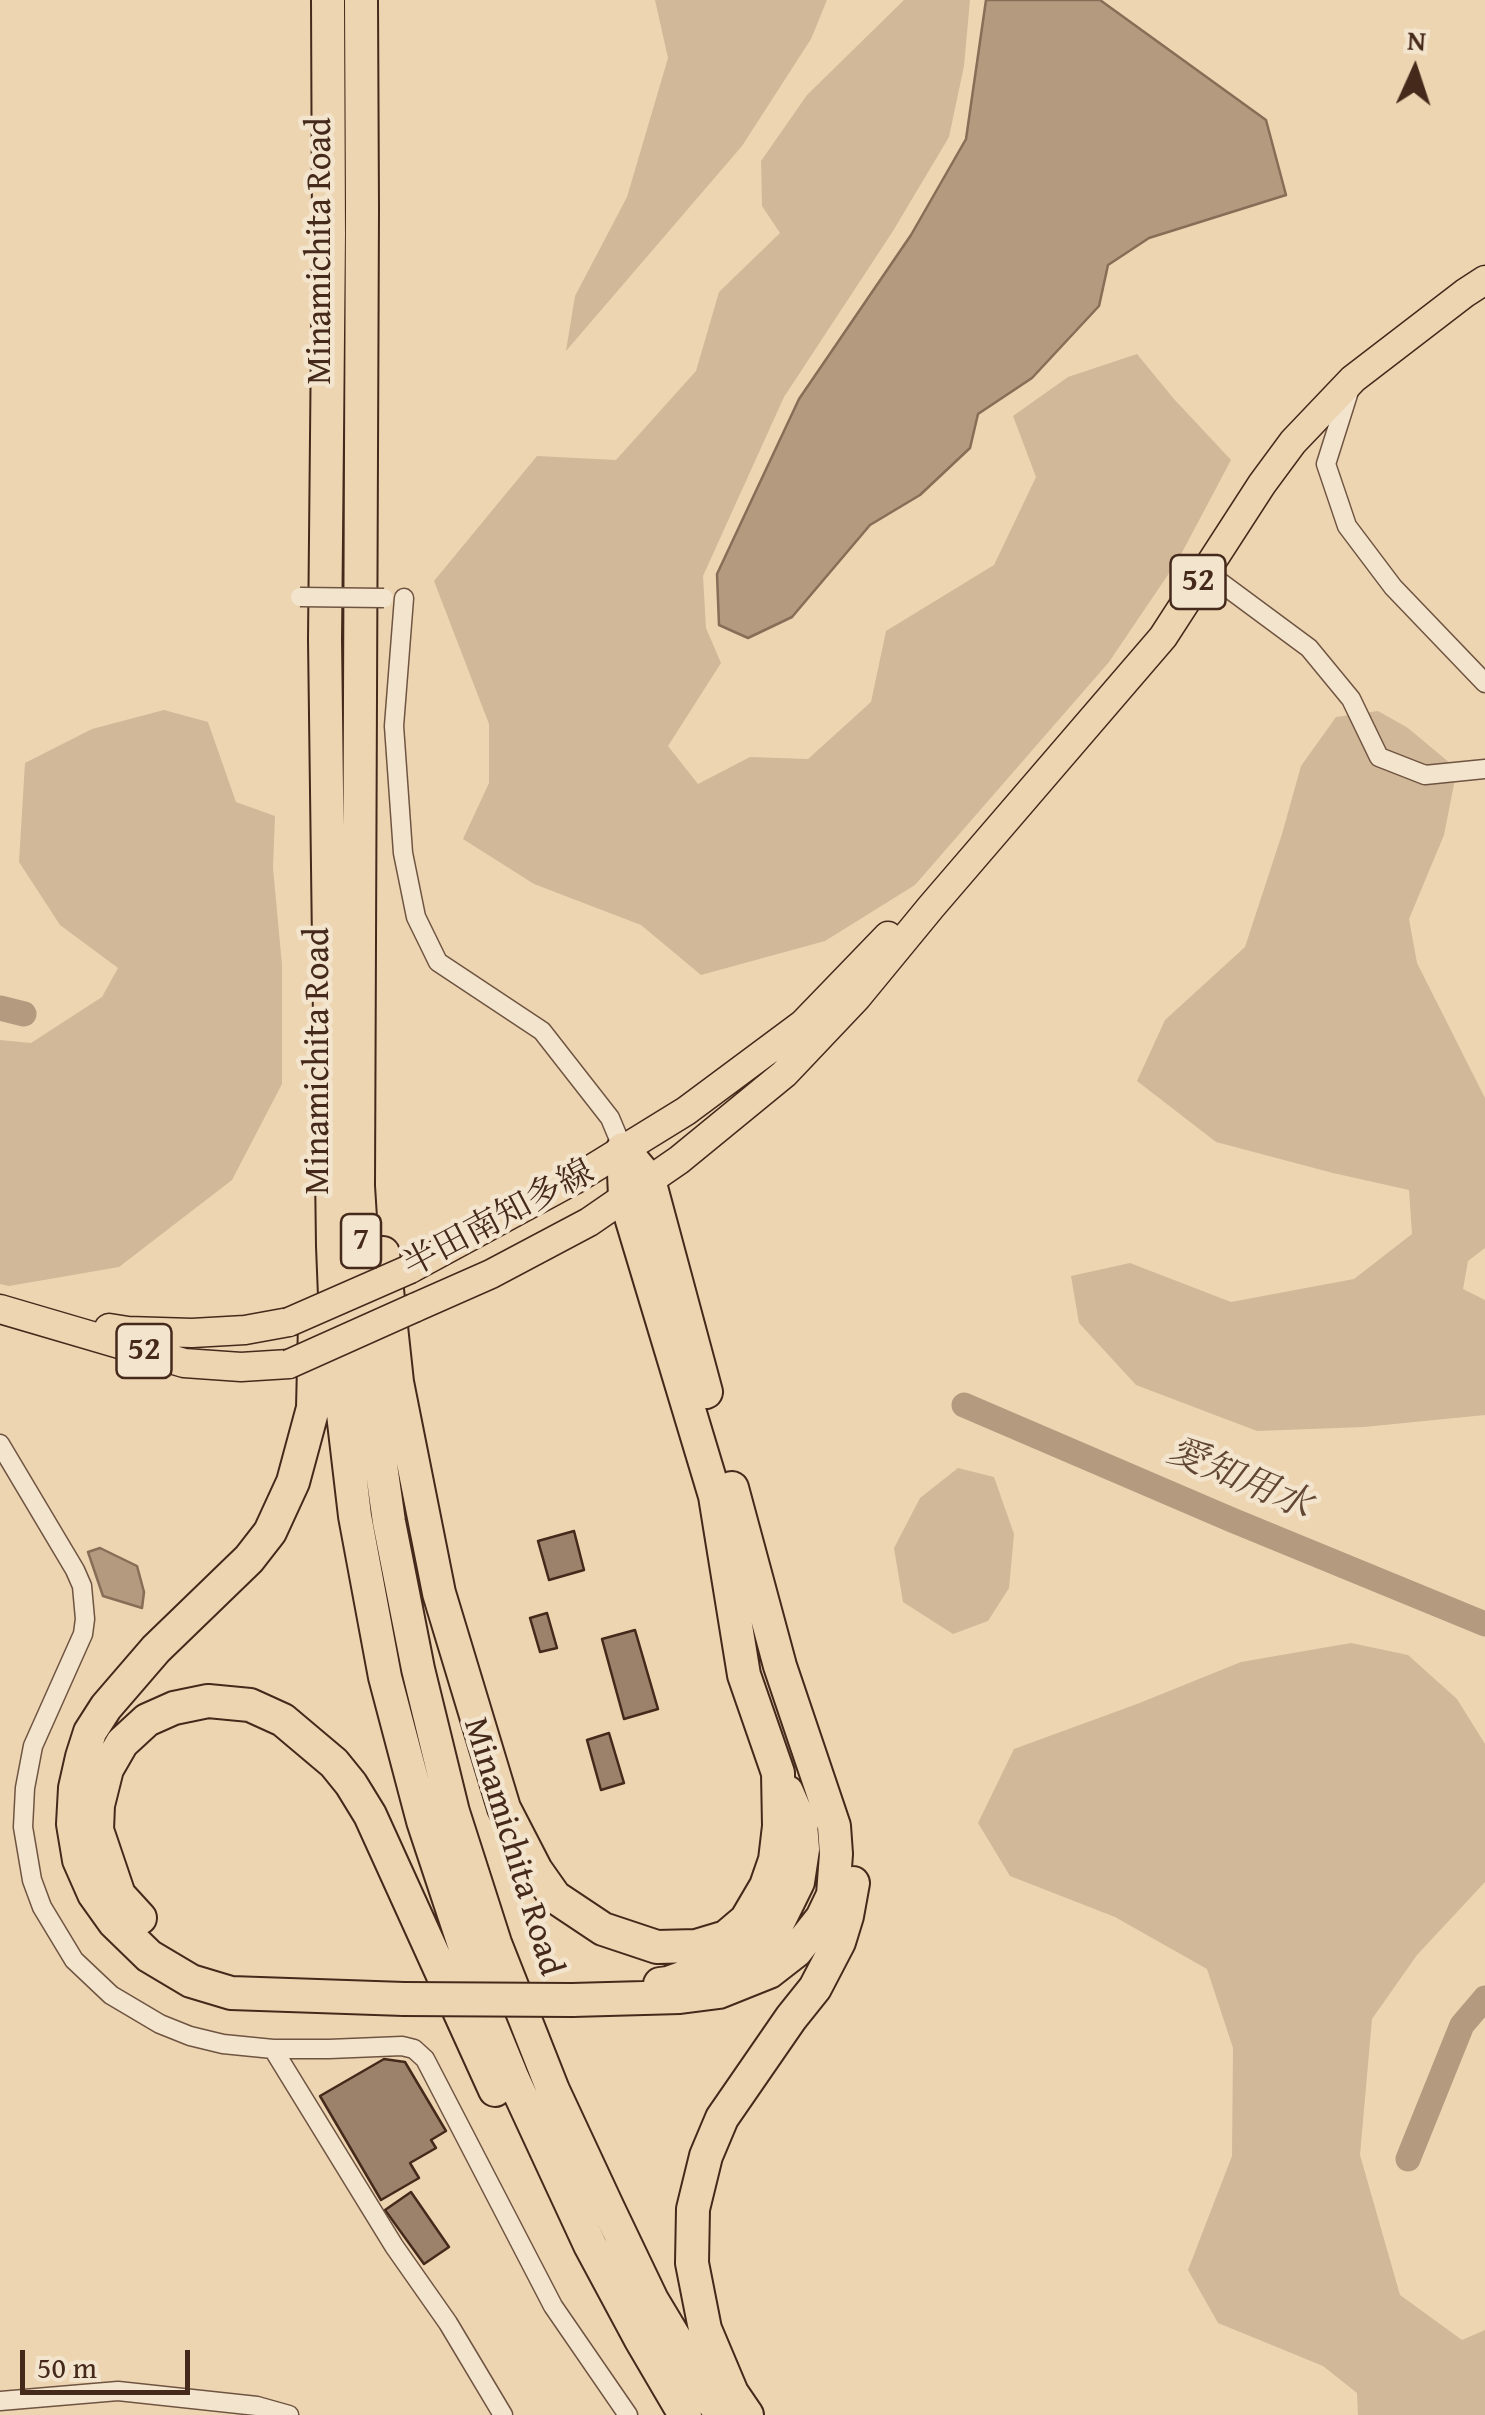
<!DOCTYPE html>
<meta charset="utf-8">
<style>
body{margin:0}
#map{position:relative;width:1485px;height:2415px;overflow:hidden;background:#edd5b2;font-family:"Gentium Book Plus",serif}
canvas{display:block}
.north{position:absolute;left:1365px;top:20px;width:100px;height:100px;-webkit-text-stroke:8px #f3e4cd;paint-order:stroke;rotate:3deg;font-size:28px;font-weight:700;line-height:40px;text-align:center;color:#45291b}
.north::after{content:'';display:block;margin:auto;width:35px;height:45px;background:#45291b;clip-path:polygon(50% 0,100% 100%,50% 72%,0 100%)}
.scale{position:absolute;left:20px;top:2350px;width:170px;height:45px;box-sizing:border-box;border:5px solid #45291b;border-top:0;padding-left:12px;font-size:30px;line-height:35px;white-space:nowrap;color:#45291b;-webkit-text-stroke:8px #f3e4cd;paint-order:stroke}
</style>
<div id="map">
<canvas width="1485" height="2415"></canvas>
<div class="north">N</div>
<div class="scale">50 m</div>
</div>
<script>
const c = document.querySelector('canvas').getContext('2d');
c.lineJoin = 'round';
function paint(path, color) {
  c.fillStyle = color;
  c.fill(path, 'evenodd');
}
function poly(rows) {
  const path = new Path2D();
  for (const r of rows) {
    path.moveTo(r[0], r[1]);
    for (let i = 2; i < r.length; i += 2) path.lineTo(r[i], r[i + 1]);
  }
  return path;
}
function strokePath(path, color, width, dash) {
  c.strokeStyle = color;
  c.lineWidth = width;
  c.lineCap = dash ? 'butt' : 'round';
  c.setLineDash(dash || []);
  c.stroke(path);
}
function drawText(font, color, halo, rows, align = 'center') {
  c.font = font + ' "Gentium Book Plus","Noto Serif JP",serif';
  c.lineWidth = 9;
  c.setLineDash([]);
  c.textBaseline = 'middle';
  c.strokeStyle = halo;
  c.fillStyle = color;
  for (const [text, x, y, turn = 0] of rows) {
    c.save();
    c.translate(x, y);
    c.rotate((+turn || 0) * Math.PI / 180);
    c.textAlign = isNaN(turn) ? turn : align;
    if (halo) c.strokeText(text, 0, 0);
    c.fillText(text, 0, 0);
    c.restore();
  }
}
paint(poly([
 [655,0,827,0,811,39,742,146,566,351,575,296,627,197,668,58],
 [904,0,970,0,964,66,949,137,893,231,784,397,703,576,706,628,721,663,668,746,698,784,750,757,808,759,871,702,886,631,994,565,1036,477,1013,416,1068,377,1137,354,1174,399,1231,460,1178,560,1109,662,915,885,825,941,701,975,641,925,534,884,463,839,489,783,489,724,434,581,537,456,616,460,696,371,719,292,780,233,762,206,761,161,807,95],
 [164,710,208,722,236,802,275,816,273,868,282,965,282,1084,232,1180,119,1267,9,1286,0,1284,0,1040,31,1043,102,997,118,968,60,925,19,862,25,763,92,729],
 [1378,711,1408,728,1457,769,1444,835,1409,919,1417,963,1485,1098,1485,1248,1468,1261,1463,1289,1485,1300,1485,1415,1364,1427,1257,1431,1136,1385,1079,1323,1071,1276,1130,1263,1231,1302,1354,1279,1412,1234,1409,1190,1333,1173,1216,1142,1137,1081,1165,1020,1245,947,1282,834,1301,766,1336,717],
 [958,1468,994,1477,1014,1534,1009,1588,988,1621,953,1634,903,1602,894,1548,920,1498],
 [1351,1643,1408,1655,1457,1699,1485,1744,1485,1882,1417,1955,1372,2019,1360,2155,1400,2295,1462,2340,1485,2330,1485,2415,1358,2415,1357,2393,1323,2366,1218,2323,1188,2270,1232,2156,1233,2048,1207,1969,1115,1917,1010,1876,978,1823,1014,1749,1137,1704,1241,1662]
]), '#d0b898');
const water = poly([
 [986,0,1100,0,1266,120,1286,195,1149,238,1108,265,1099,306,1032,378,978,414,970,448,920,495,870,525,792,617,748,638,719,625,717,574,799,399,911,235,966,139,986,0],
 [100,1548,137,1566,144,1592,142,1608,103,1596,88,1552,100,1548]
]);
paint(water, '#b49b7f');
strokePath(water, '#886d57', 2.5);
strokePath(poly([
 [0,1008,24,1014],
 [964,1405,1232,1520,1485,1624],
 [1408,2159,1462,2025,1485,1998]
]), '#b49b7f', 25);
const building = poly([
 [574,1531,584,1570,549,1580,538,1541,574,1531],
 [547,1613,557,1648,540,1652,530,1618,547,1613],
 [635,1630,658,1709,624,1719,602,1639,635,1630],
 [609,1733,624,1783,601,1790,587,1740,609,1733],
 [384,2059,405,2062,446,2131,431,2140,436,2148,410,2163,419,2178,381,2200,320,2096,384,2059],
 [411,2192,449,2247,424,2264,385,2210,411,2192]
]);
paint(building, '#9c826a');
strokePath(building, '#45291b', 2.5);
const minor = poly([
 [1350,388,1326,464,1347,526,1393,587,1485,683],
 [1205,571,1309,648,1351,699,1379,757,1425,775,1485,769],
 [404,598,394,726,403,853,416,917,438,962,542,1031,610,1118,623,1149],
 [0,1444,75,1570,82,1586,85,1619,83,1634,33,1746,25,1788,23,1827,32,1880,42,1907,74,1960,111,1995,160,2024,190,2036,223,2044,273,2049,329,2049,402,2046,414,2049,425,2059,553,2306,628,2415],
 [273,2049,394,2246,448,2323,503,2415],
 [0,2401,118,2391,257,2406,289,2415]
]);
const primary = poly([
 [410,1269,574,1180,686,1111,803,1024,888,936],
 [414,1308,491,1274,589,1222,679,1160,784,1074,857,997,931,907,1163,637,1262,484,1293,442,1353,379,1465,293,1485,280],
 [0,1309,184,1363,241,1367,289,1364],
 [109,1328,128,1331,192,1333,245,1330,289,1322]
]);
const motorway = poly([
 [328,0,329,234,325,639,333,1246,338,1371,355,1516,385,1677,423,1821,490,2023,513,2079,590,2245,641,2340,685,2415],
 [361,0,362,208,358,1186,371,1394,389,1522,418,1669,453,1812,495,1943,553,2090,608,2208,652,2300,721,2415],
 [623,1149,649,1180,706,1392],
 [383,1253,397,1382,439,1593,504,1808,536,1870,555,1897,603,1929,657,1947,696,1946,726,1937,746,1920,766,1886,775,1860,779,1826,778,1773,744,1675,715,1496,625,1197,623,1149],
 [315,1324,313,1408,293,1482,270,1532,249,1559,156,1649,106,1707,90,1732,82,1757,75,1788,73,1824,79,1860,94,1894,114,1922,149,1956,191,1981,231,1993,404,1999],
 [140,1918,119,1895,97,1830,98,1805,107,1769,122,1743,147,1720,174,1708,208,1701,250,1705,283,1720,334,1763,351,1784,370,1815,495,2090],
 [660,1984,668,1983,747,1954,772,1935,798,1882,803,1849,801,1824,787,1792],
 [572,2000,680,1997,719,1992,769,1972,796,1951,822,1918,833,1895,836,1854,834,1826,780,1666,732,1488],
 [747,2415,732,2393,705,2329,692,2263,693,2209,706,2156,722,2118,791,2018,815,1988,839,1942,847,1916,853,1883]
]);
strokePath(minor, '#6f5441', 21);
strokePath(primary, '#45291b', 31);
strokePath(motorway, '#45291b', 36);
strokePath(minor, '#f3e4cd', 18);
strokePath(primary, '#edd5b2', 28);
strokePath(motorway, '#edd5b2', 32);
const minorBridge = poly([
 [300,597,384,598]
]);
const primaryBridge = poly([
 [289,1322,410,1269],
 [289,1364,414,1308]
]);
const motorwayBridge = poly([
 [404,1999,572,2000]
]);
strokePath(minorBridge, '#6f5441', 21, []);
strokePath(primaryBridge, '#45291b', 31, []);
strokePath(motorwayBridge, '#45291b', 36, []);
strokePath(minorBridge, '#f3e4cd', 18);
strokePath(primaryBridge, '#edd5b2', 28);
strokePath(motorwayBridge, '#edd5b2', 32);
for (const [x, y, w] of [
 [1198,582,55],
 [361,1241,40],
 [144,1351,55]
]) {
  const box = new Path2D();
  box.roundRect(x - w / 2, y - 27, w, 54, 8);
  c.fillStyle = '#f3e4cd';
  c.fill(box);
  strokePath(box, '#45291b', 2.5);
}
drawText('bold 32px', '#45291b', null, [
 ["52",1198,582],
 ["7",361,1241],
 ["52",144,1351]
]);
drawText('35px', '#45291b', '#f3e4cd', [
 ["Minamichita Road",321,251,-90],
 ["Minamichita Road",319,1061,-90],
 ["半田南知多線",499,1220,-28],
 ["Minamichita Road",512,1847,73]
]);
drawText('italic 38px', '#614634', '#f3e4cd', [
 ["愛知用水",1239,1480,23]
]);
</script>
